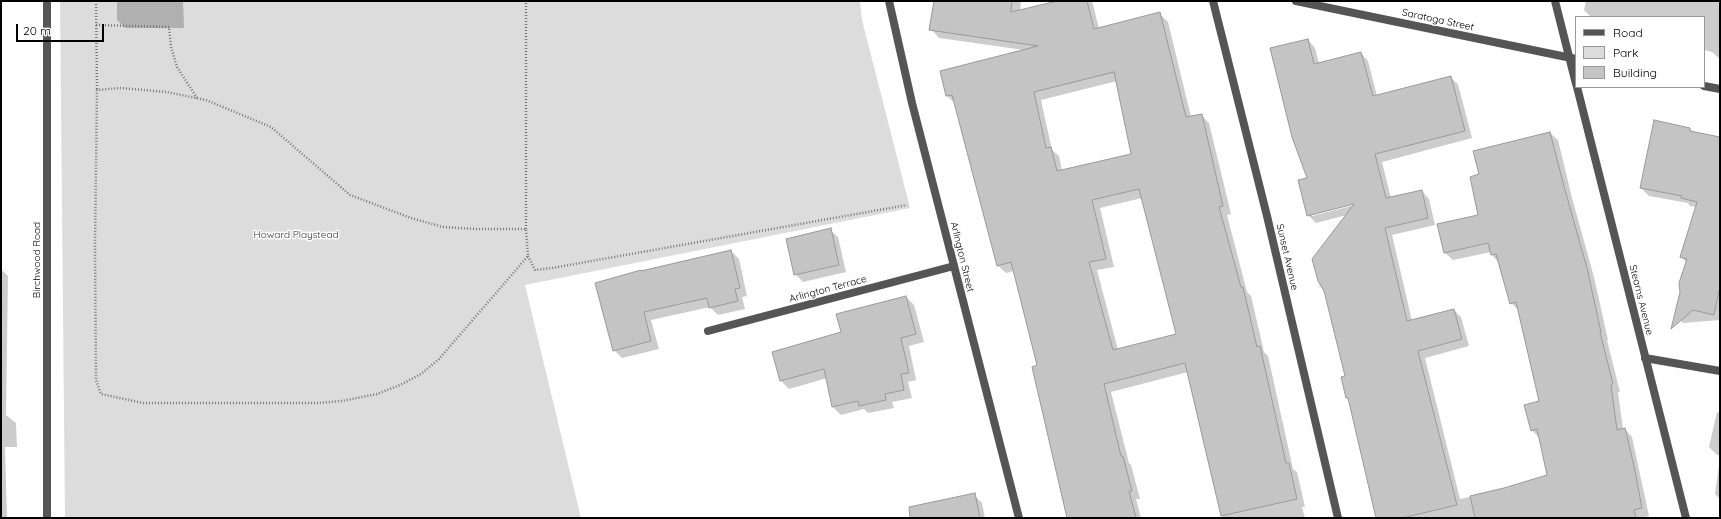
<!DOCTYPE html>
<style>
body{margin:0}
#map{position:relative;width:1721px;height:519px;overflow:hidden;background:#fff;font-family:Quicksand,sans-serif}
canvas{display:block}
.frame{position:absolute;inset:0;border:2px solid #000;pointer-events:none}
.legend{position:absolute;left:1575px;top:16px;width:130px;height:72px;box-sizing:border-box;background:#fff;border:1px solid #999;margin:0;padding:5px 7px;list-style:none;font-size:12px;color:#000}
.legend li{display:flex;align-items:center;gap:8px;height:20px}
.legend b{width:20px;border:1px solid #999}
.scale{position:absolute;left:16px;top:24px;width:88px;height:18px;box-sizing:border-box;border:2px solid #000;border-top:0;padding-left:5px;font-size:12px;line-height:14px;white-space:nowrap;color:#000;-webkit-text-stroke:3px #fff;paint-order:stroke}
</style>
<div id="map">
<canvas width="1721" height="519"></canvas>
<div class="frame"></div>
<ul class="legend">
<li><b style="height:5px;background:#555"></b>Road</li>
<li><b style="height:11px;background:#dcdcdc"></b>Park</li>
<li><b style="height:11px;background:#c4c4c4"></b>Building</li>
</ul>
<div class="scale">20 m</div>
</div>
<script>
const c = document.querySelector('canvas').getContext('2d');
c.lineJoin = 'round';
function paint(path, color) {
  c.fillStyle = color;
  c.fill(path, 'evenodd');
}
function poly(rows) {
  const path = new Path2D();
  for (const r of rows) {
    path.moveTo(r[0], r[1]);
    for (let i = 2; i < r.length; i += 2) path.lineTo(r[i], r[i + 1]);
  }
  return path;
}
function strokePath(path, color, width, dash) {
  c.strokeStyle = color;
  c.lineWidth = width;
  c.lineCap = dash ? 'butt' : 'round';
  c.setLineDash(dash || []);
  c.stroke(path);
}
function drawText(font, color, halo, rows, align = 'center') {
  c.font = font + ' Quicksand,sans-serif';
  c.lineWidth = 3;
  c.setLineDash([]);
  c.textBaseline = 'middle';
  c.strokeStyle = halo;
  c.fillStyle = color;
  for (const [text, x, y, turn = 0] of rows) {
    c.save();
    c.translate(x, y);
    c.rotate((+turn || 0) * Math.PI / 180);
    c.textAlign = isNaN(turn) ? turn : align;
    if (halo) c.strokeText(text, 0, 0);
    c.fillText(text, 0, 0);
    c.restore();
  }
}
paint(poly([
 [60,1,860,1,862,20,910,208,525,285,581,518,65,518]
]), '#dcdcdc');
paint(poly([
 [117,1,183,1,184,28,125,28,117,20],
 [935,1,1021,1,1020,11,1061,1,1091,1,1093,4,1099,29,1159,13,1168,22,1191,117,1201,115,1209,123,1231,214,1227,215,1247,292,1251,296,1264,352,1268,356,1293,469,1297,472,1305,507,1302,507,1305,518,1223,518,1188,372,1111,392,1129,463,1131,465,1140,499,1136,499,1141,518,1068,518,1038,366,1014,271,1006,273,997,265,956,104,947,96,941,72,1024,50,939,38,931,29],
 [1117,81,1132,154,1062,171,1059,156,1052,150,1041,100],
 [1142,198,1177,334,1118,350,1097,270,1114,267,1100,208],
 [1586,1,1720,1,1720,59,1712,52,1704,50,1704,17,1591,17,1584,10],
 [1308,40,1315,48,1319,64,1361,53,1368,61,1377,96,1450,77,1458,84,1472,138,1382,162,1391,198,1422,191,1429,199,1435,225,1392,235,1412,321,1454,310,1461,317,1469,346,1425,358,1460,499,1505,489,1549,476,1539,438,1532,430,1540,402,1519,310,1511,303,1499,263,1492,255,1491,252,1453,260,1445,253,1439,225,1479,216,1480,175,1550,133,1558,140,1572,198,1594,277,1608,340,1607,340,1620,392,1618,392,1623,429,1625,429,1632,437,1649,516,1641,518,1378,518,1349,400,1347,398,1347,215,1316,223,1308,215],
 [1359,202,1359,204,1312,216,1312,214],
 [1690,129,1694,133,1720,139,1720,320,1683,323,1675,315,1687,263,1681,257,1697,207,1690,206,1688,203,1649,196,1641,188],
 [830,230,838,237,846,272,803,282,795,274],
 [731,251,739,259,747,296,742,297,745,309,718,315,710,307,651,320,659,349,622,358,614,350,640,271],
 [1,269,8,276,6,415,16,423,17,447,5,447,7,518,1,518],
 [906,297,914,305,924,342,909,346,916,380,908,382,912,398,892,402,894,408,868,413,864,409,841,415,833,407,827,378,789,389,781,381,842,333],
 [1717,412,1720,413,1720,455,1717,455,1709,447],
 [1720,458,1720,499,1715,494],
 [974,495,982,503,985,518,912,518]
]), '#0003');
const building = poly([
 [934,1,1012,1,1011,12,1057,1,1087,1,1094,29,1160,12,1186,117,1202,114,1223,206,1219,207,1241,287,1243,287,1257,347,1260,346,1286,463,1289,463,1297,499,1221,516,1185,363,1104,384,1121,456,1123,456,1132,491,1129,491,1136,518,1067,518,1032,367,1037,365,1011,262,997,266,952,95,946,96,940,71,1038,46,929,30,934,1],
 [1114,72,1131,154,1057,171,1051,147,1046,148,1034,92,1114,72],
 [1139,189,1176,334,1113,350,1089,262,1106,259,1092,200,1139,189],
 [1308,39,1314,64,1361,52,1373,96,1451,76,1465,131,1375,154,1386,198,1422,190,1428,218,1385,228,1407,321,1454,309,1462,339,1418,351,1457,505,1402,518,1376,518,1348,398,1346,398,1341,377,1345,376,1324,291,1318,281,1312,259,1354,204,1307,216,1298,180,1307,178,1292,137,1270,48,1308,39],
 [1654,120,1690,128,1690,131,1720,137,1720,286,1714,315,1693,310,1671,329,1680,292,1679,283,1687,259,1680,257,1697,202,1681,198,1682,196,1640,188,1654,120],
 [1550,132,1565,190,1587,268,1601,332,1600,332,1613,384,1611,385,1617,430,1625,428,1634,466,1642,508,1634,510,1636,518,1475,518,1470,496,1504,488,1547,475,1537,429,1531,431,1524,405,1539,401,1516,302,1510,304,1496,254,1491,255,1488,243,1444,253,1437,224,1478,215,1470,177,1479,174,1473,151,1550,132],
 [831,228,839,265,794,275,786,239,831,228],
 [731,250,740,288,735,289,738,301,709,308,707,298,644,312,651,341,613,351,595,283,641,270,641,271,731,250],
 [906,296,916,334,901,338,909,373,901,374,904,390,885,394,886,400,859,406,858,401,832,407,824,369,780,381,772,352,841,332,836,314,906,296],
 [975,493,980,518,910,518,909,507,975,493]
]);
paint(building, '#c4c4c4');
strokePath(building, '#999', 1);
strokePath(poly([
 [96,1,97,90],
 [96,25,169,27,171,47,177,67,197,98],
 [120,88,167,92,206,100,271,127,350,195,411,218,443,227,477,229,526,229,528,256,439,359,421,374,400,385,377,394,342,401,316,403,143,403,101,394,96,380,95,245,97,90,120,88],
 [526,229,526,1],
 [528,256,535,270,552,268,907,205]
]), '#777', 2.5, [1, 2]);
strokePath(poly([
 [47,1,47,518],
 [1213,1,1267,216,1338,518],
 [1296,1,1576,59],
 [1555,1,1576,84],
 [1704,86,1720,89],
 [1577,87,1686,518],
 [708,331,954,266],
 [1645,358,1720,371]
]), '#555', 8);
strokePath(poly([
 [889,1,912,103,1019,518]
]), '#555', 8);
drawText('10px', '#000', '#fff', [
 ["Saratoga Street",1438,20,12],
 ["Arlington Street",962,257,76],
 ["Sunset Avenue",1287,257,77],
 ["Birchwood Road",37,260,-90],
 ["Arlington Terrace",828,289,-15],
 ["Stearns Avenue",1641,300,76]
]);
drawText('10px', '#333', '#fff', [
 ["Howard Playstead",296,235]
]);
</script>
